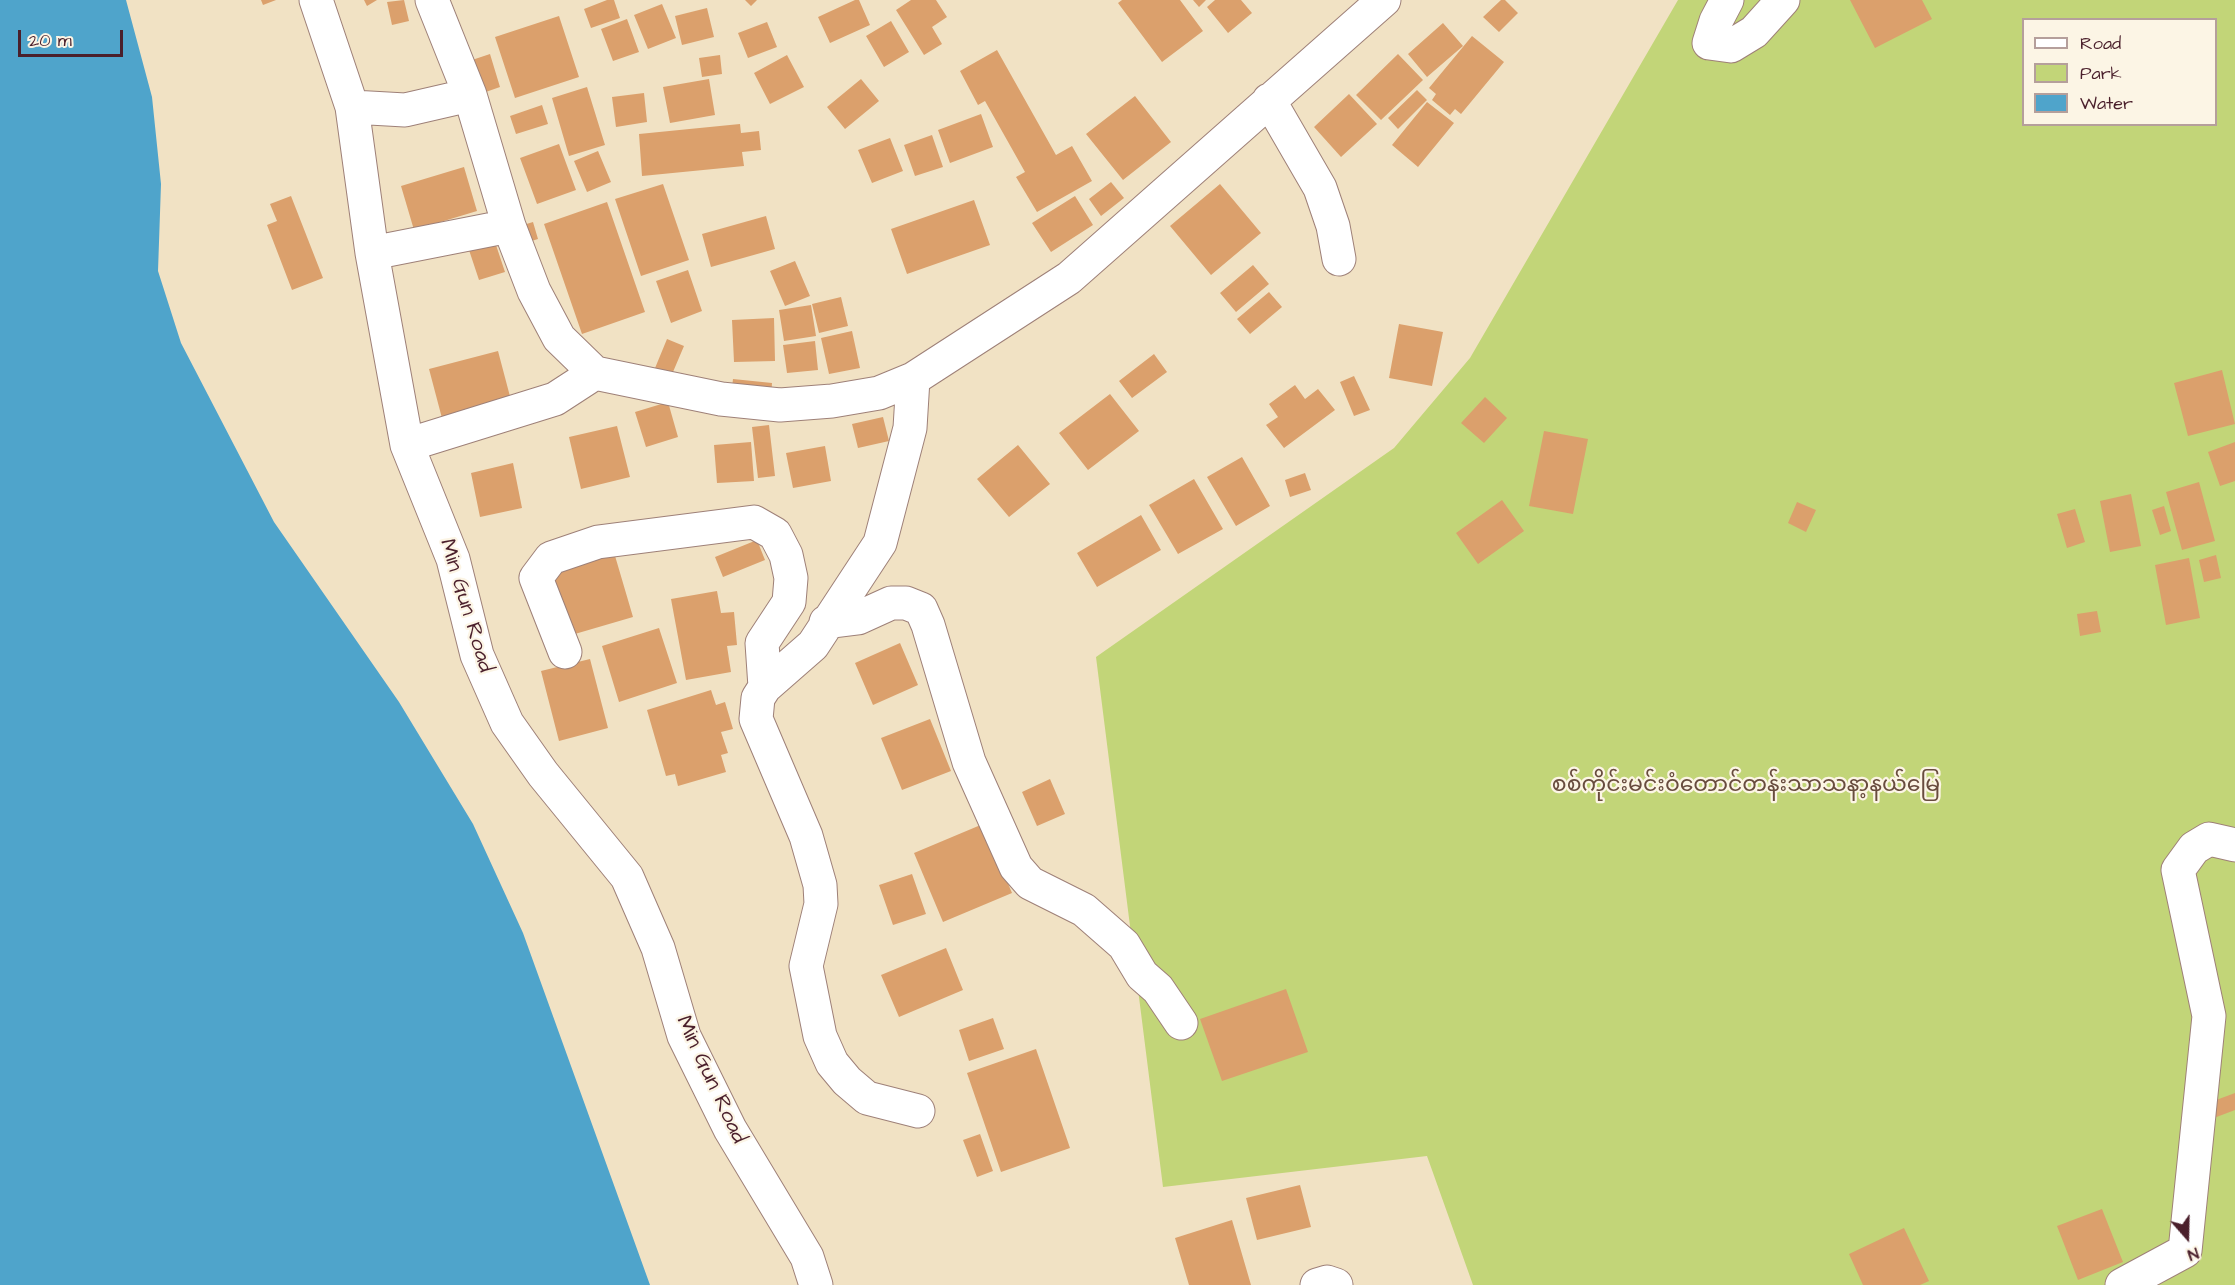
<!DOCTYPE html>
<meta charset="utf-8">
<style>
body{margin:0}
#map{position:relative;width:2235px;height:1285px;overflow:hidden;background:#f1e2c4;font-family:"Architects Daughter",sans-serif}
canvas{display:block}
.legend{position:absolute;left:2022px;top:18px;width:195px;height:108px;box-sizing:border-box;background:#fcf5e5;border:2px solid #b59f9b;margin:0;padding:8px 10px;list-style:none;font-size:18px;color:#4a1f2b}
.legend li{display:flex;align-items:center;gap:12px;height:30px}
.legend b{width:30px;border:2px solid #b59f9b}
.north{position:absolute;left:2157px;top:1207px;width:60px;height:60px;-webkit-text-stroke:4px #fcf5e5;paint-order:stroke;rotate:160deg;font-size:16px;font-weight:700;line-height:24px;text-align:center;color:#4a1f2b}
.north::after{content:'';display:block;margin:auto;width:21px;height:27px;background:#4a1f2b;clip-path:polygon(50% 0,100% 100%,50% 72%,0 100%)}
.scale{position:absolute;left:18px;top:30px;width:105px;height:27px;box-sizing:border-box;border:3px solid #4a1f2b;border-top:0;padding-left:8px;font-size:18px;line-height:21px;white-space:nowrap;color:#4a1f2b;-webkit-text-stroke:4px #fcf5e5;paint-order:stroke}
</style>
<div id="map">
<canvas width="2235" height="1285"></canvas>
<ul class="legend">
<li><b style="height:8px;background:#fff"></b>Road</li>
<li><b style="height:16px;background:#c2d578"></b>Park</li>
<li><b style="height:16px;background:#4fa4cb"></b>Water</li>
</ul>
<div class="north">N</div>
<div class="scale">20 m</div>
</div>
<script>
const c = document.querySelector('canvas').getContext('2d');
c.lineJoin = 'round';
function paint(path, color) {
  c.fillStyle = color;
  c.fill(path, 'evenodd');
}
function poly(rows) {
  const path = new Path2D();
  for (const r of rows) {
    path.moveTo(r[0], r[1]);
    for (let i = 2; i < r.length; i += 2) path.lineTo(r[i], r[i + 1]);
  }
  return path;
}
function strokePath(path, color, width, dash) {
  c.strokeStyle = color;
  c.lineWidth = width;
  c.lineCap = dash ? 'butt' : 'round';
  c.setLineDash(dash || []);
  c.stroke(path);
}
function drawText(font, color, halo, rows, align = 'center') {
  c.font = font + ' "Architects Daughter","Noto Sans Myanmar",sans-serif';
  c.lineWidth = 4.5;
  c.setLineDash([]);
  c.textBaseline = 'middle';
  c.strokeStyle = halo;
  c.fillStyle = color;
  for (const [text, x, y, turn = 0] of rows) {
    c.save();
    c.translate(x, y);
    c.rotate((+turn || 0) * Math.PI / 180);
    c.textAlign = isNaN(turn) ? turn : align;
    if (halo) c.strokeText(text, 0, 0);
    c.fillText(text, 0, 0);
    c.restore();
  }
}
paint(poly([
 [1678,0,2235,0,2235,1285,1473,1285,1427,1156,1163,1187,1096,657,1394,448,1470,358],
 [2024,20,2216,20,2216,124,2024,124]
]), '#c2d578');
paint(poly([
 [0,0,126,0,152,97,161,184,158,271,181,343,274,522,399,702,473,824,523,933,650,1285,0,1285]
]), '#4fa4cb');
paint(poly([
 [261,0,276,0,263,5],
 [364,0,377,0,367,6],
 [404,0,409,21,392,25,387,2],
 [607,0,614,0,620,18,591,28,584,9],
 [745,0,757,0,751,6],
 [855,0,859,0,870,25,830,43,818,17],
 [911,0,936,0,947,17,932,27,942,44,924,55,896,10],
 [1122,0,1180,0,1203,31,1162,62,1118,3],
 [1193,0,1206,0,1199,7],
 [1215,0,1241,0,1252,13,1228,33,1207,7],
 [1501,0,1505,0,1518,13,1499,32,1483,17],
 [1850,0,1922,0,1932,19,1875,48],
 [662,4,676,38,648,49,634,15],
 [707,8,714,37,682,45,675,16],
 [559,16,579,77,515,98,495,37],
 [627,19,639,52,613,61,601,29],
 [891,21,909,52,884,67,866,36],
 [767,22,777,47,748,58,738,33],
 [1443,23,1463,46,1427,77,1408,54],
 [1472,36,1504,62,1461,114,1455,109,1450,115,1432,100,1436,94,1429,88],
 [997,50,1056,155,1072,146,1092,181,1037,212,1016,177,1025,172,985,101,978,105,960,71],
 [490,54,500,87,480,94,469,61],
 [1398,54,1423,80,1381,120,1356,95],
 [720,55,722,74,702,77,699,58],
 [787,55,804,87,770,104,754,73],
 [709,79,715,115,670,123,663,87],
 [861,79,879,101,845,129,827,107],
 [587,87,605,145,569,156,552,98],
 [1417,90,1427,100,1398,129,1388,118],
 [644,93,647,122,616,127,612,97],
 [1349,94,1377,124,1341,157,1314,127],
 [1135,96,1171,142,1123,180,1086,134],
 [1427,102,1454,123,1418,167,1392,145],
 [542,105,548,124,516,134,510,116],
 [981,114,993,147,950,163,938,130],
 [740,124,741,133,759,131,761,150,742,152,744,166,642,176,639,134],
 [932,135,943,167,915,176,904,145],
 [890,138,903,171,872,183,858,150],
 [559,144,576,190,537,204,520,158],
 [598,151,611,182,587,192,574,161],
 [464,167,477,211,414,230,401,186],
 [1111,182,1124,198,1101,216,1089,199],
 [663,184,689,260,641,276,615,199],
 [1220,184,1261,233,1211,275,1170,226],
 [291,196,323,278,292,290,267,225,277,221,270,204],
 [1075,196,1093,225,1051,252,1032,223],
 [974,200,990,245,907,274,891,229],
 [607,202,645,312,582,334,544,224],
 [766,216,775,249,711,267,702,234],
 [533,222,538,239,525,243,520,226],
 [493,236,505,272,479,280,467,244],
 [795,261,810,296,785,306,770,271],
 [1253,265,1269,284,1236,312,1220,293],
 [688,270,702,311,671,323,656,281],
 [1269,292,1282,307,1250,334,1237,319],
 [841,297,848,326,819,333,812,304],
 [811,305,816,336,784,341,779,310],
 [774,318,775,361,734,362,732,320],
 [1399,324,1443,332,1432,386,1389,378],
 [852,331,860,368,829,374,821,338],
 [667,339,684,346,670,379,653,373],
 [815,341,818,370,787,373,783,345],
 [498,351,512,404,443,422,429,369],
 [1154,354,1167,372,1132,398,1119,381],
 [2222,370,2235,424,2188,436,2174,383],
 [1354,376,1370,410,1354,416,1340,382],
 [733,379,772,383,771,399,731,396],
 [1295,385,1305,399,1318,389,1335,410,1284,448,1266,425,1278,417,1269,404],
 [1110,394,1139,431,1088,470,1059,433],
 [1485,397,1507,418,1484,443,1461,423],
 [668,402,678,437,646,447,635,412],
 [883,417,889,441,858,448,852,424],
 [769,425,775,476,758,478,752,427],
 [617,426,630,477,581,489,569,437],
 [1544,431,1588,439,1573,514,1529,506],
 [751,442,754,481,717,483,714,445],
 [2235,442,2235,481,2220,486,2208,452],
 [1018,445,1050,484,1009,517,977,479],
 [825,446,831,481,793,488,786,453],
 [1242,457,1270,506,1236,526,1207,477],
 [513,463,522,508,480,517,471,473],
 [1305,473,1311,490,1290,497,1285,480],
 [1194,479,1223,529,1178,554,1149,505],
 [2199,482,2215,541,2182,550,2166,492],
 [2131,494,2141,546,2110,552,2100,501],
 [1502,500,1524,531,1478,564,1456,533],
 [1797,502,1816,510,1806,532,1788,523],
 [2164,506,2171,531,2160,535,2152,510],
 [2075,509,2085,542,2067,548,2057,514],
 [1141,515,1161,550,1097,587,1077,553],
 [757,540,765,560,723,577,715,557],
 [613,549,633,617,568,636,548,569],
 [2216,555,2221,578,2204,582,2199,560],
 [2189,558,2200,618,2166,625,2155,565],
 [717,591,721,613,734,612,737,645,727,646,731,672,686,680,671,599],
 [2097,611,2101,632,2080,636,2077,614],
 [659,628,677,683,619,702,602,646],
 [900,643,918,685,873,705,855,663],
 [590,659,608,728,559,741,541,671],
 [711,690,716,705,725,702,733,729,721,732,728,753,721,755,726,772,678,786,675,774,666,776,647,710],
 [930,719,951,771,902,790,881,738],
 [1050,779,1065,814,1037,826,1022,792],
 [983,824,1012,893,943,922,914,853],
 [912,874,926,914,893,925,879,885],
 [946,948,963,990,899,1017,881,975],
 [1286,989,1308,1052,1222,1081,1200,1019],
 [993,1018,1004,1049,969,1061,959,1030],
 [1036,1049,1070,1148,1001,1172,967,1073],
 [2235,1093,2235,1110,2206,1121,2200,1106],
 [980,1134,993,1171,977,1177,963,1140],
 [1300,1185,1311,1227,1257,1240,1246,1198],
 [2102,1209,2123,1262,2078,1280,2057,1226],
 [1232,1220,1251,1285,1189,1285,1175,1238],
 [1904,1228,1929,1281,1920,1285,1863,1285,1849,1254]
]), '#dba06c');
const minor = poly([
 [316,0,352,107,372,253,407,445,453,559,477,655,507,723,543,774,627,877,658,948,684,1036,730,1129,807,1257,816,1285],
 [432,0,470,95],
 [1727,0,1716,21,1709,43,1731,46,1754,32,1783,0],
 [1269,100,1320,188,1333,226,1339,259],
 [352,107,405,110,470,95,509,226,534,291,559,338,595,373,721,399,780,405,832,401,879,393,913,379,1069,278,1384,0],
 [372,253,509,226],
 [913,379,910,428,880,543,813,645,765,687,758,698,756,719,806,836,820,885,821,904,806,966,820,1036,832,1063,847,1081,867,1098,918,1111],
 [407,445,555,399,595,373],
 [826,622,858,618,891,603,906,603,921,609,928,625,969,762,1016,867,1030,883,1084,910,1124,945,1142,975,1158,989,1181,1023],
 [565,652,536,578,551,558,598,542,754,522,775,534,786,555,791,578,789,602,762,643,765,687],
 [1317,1285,1327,1282,1336,1285],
 [2122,1285,2185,1251,2209,1016,2178,870,2194,848,2209,839,2235,845]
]);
strokePath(minor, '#9e8078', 35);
strokePath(minor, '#fff', 33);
drawText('22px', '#4a1f2b', '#fcf5e5', [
 ["Min Gun Road",465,606,73],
 ["Min Gun Road",710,1080,65]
]);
drawText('22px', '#684c3e', '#fcf5e5', [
 ["စစ်ကိုင်းမင်းဝံတောင်တန်းသာသနာ့နယ်မြေ",1746,786]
]);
</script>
